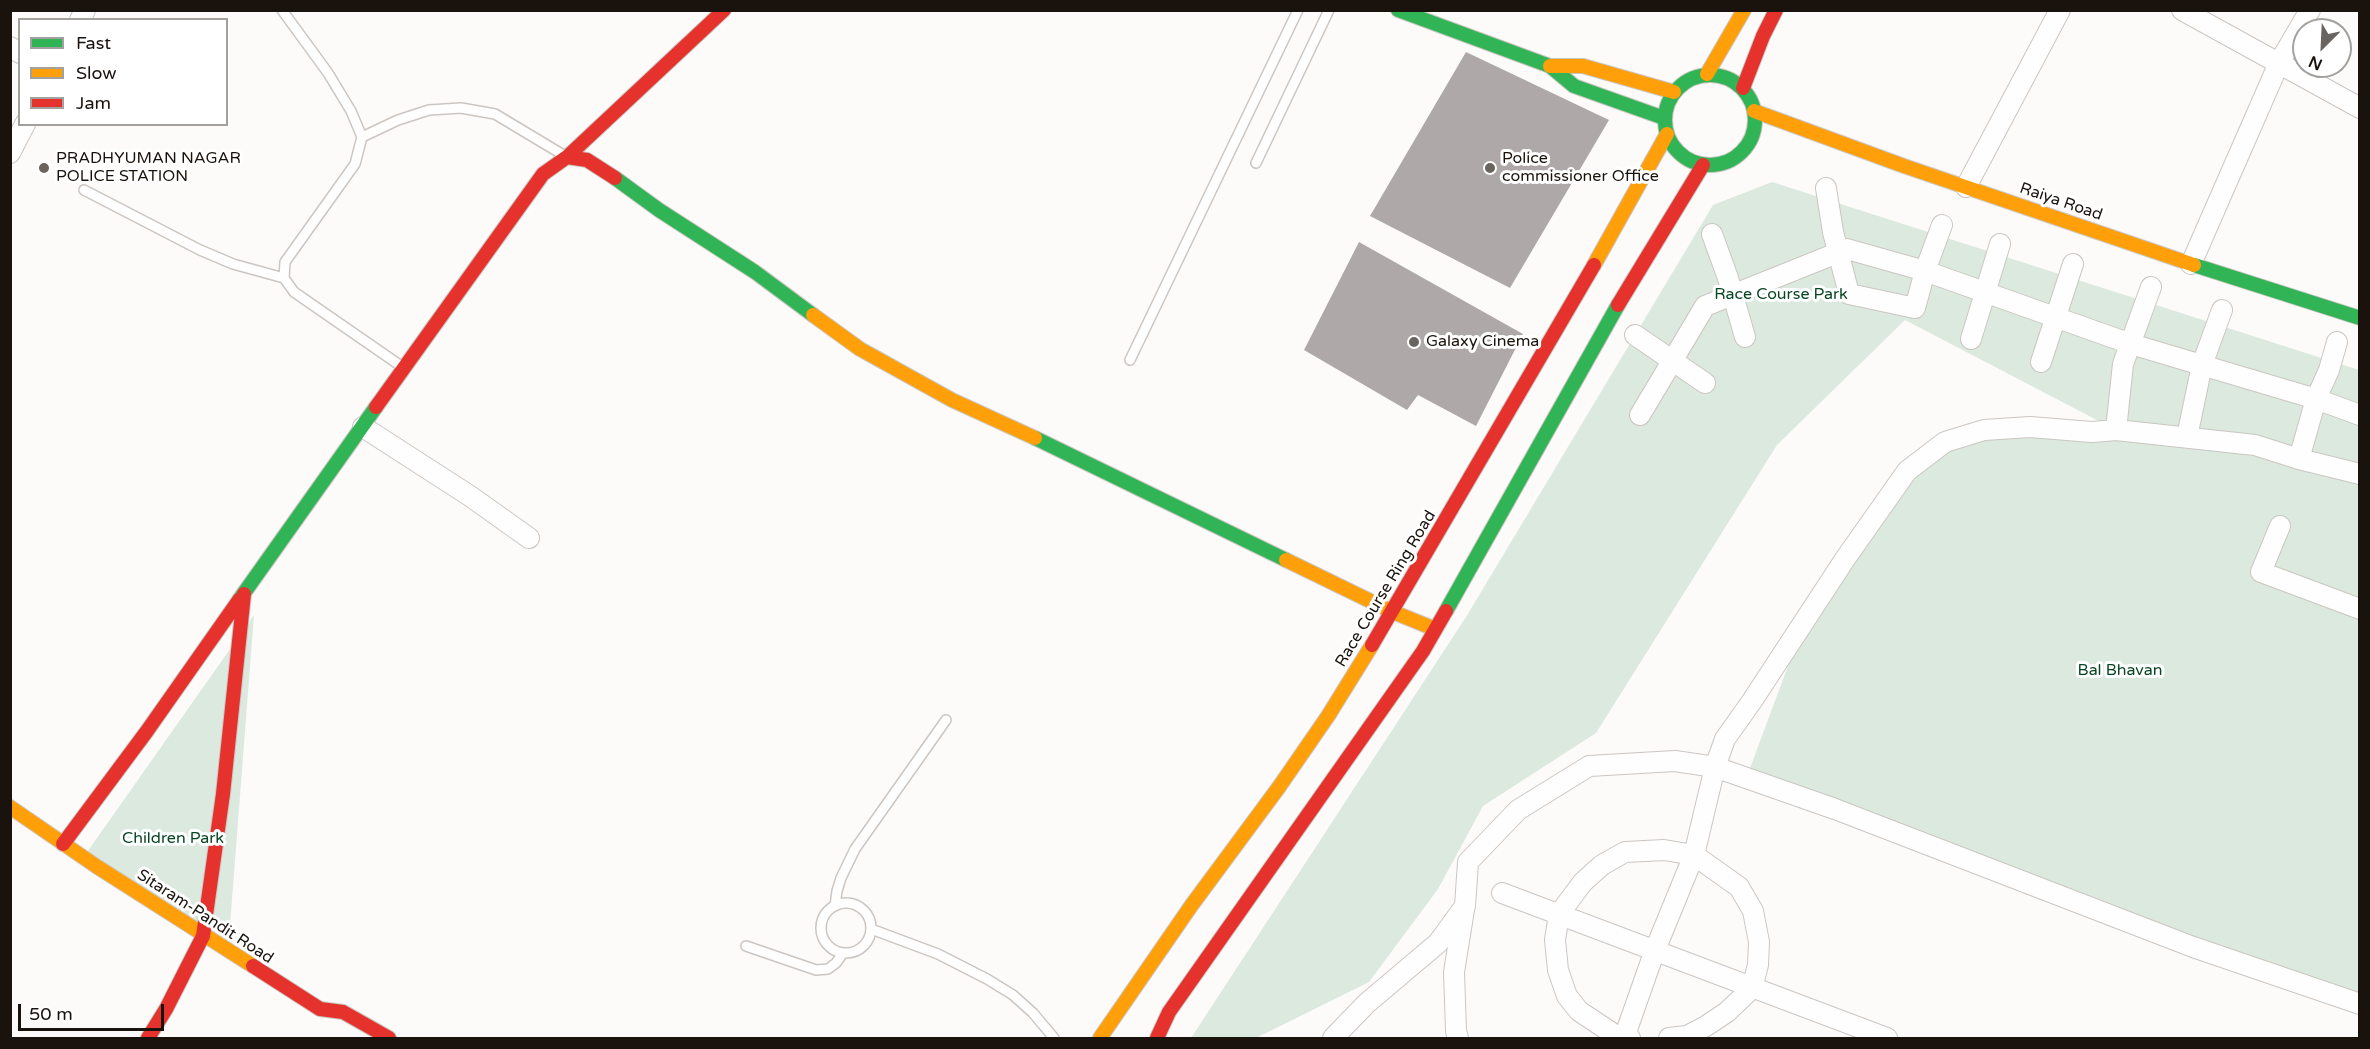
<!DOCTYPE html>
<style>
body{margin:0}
#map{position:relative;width:2370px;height:1049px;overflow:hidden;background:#fdfbf9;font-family:"Varela Round",sans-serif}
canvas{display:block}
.frame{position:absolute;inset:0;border:12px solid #1a130d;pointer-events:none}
.legend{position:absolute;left:18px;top:18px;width:210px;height:108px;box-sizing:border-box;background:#fff;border:2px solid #a3a19e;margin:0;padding:8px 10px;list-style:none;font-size:18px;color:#1a130d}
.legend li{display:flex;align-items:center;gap:12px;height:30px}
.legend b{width:30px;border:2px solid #a3a19e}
.north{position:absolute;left:2292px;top:18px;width:60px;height:60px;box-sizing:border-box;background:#fff;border:2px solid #a3a19e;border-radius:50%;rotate:204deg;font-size:16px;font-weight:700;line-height:24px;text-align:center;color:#1a130d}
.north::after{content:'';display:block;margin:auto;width:21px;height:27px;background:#696460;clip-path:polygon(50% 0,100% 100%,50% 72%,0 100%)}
.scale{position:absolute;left:18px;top:1004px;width:146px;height:27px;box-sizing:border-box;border:3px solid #1a130d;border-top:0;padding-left:8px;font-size:18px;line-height:21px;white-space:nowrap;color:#1a130d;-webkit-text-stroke:4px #fff;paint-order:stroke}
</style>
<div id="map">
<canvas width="2370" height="1049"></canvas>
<div class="frame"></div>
<ul class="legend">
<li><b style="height:8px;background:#30b455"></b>Fast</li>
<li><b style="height:8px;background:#ff9f0a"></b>Slow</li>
<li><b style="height:8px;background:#e5322d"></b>Jam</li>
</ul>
<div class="north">N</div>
<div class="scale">50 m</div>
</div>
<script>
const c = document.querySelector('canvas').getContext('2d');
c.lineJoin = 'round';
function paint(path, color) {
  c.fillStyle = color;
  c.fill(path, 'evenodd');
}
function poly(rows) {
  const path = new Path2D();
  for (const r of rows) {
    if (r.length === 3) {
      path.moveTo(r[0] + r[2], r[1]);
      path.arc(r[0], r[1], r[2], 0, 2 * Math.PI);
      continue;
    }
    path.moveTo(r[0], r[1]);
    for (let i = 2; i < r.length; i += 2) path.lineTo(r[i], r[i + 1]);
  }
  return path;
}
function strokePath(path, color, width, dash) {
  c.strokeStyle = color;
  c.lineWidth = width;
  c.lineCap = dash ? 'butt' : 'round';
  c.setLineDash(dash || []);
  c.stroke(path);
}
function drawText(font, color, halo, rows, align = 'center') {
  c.font = font + ' "Varela Round",sans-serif';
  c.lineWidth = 6;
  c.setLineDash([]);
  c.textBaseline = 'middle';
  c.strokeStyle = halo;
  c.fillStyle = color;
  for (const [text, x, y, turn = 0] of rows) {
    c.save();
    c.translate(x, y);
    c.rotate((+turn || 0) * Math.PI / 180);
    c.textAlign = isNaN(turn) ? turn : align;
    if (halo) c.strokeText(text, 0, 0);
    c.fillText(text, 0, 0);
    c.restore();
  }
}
paint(poly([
 [1772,182,2359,370,2359,1008,1743,787,1804,623,1879,511,1945,442,2116,430,1905,320,1777,445,1596,733,1483,806,1438,889,1369,982,1256,1038,1191,1038,1466,617,1713,205],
 [254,615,228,951,85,855]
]), '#dbe9de');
paint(poly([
 [1466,52,1609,120,1510,288,1370,216],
 [1359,242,1523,334,1476,426,1418,395,1407,410,1304,350]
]), '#aea8a9');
const lane = poly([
 [282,10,328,73,351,111,362,137,355,164,285,262,284,278],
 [362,137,398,120,429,110,461,108,495,114,565,156],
 [1256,163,1329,10],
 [84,190,200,250,233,264,284,278,294,292,401,366],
 [1130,360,1298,10],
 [846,928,25],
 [835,906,837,891,841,878,855,849,946,720],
 [871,929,938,954,987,979,1013,995,1033,1013,1054,1038],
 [746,946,816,970,828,969,836,963,843,953]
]);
const street = poly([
 [2182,10,2360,108],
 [80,20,85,10],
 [10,47,20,53],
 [10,153,25,124],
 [1966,187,2060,10],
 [1826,188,1833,232,1849,294,1915,308,1925,271,1942,225],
 [1712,234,1728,278,1745,337],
 [2191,264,2279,63,2310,10],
 [1635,335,1705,383],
 [1971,339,2000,244],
 [2041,362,2073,264],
 [1640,415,1705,306,1847,249,1925,271,2131,344,2316,399,2360,415],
 [363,427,470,496,529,538],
 [2116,430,2123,364,2151,287],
 [2187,437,2202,365,2222,310],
 [2299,459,2316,399,2329,370,2337,342],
 [2280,526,2261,572,2360,609],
 [1502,893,1887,1038],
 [1333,1038,1367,1003,1438,943,1465,906,1468,862,1518,810,1589,766,1675,761,1715,767,1835,809,2193,947,2360,1004],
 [1458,1038,1456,1031,1454,972,1464,910],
 [1624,1038,1655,950,1694,855,1715,767,1725,739,1752,701,1845,559,1907,471,1945,442,1984,430,2030,427,2092,432,2116,430,2255,445,2299,459,2360,474],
 [1630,1038,1615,1035,1579,1011,1567,996,1558,970,1555,940,1559,914,1583,882,1602,865,1625,852,1664,850,1694,855,1739,887,1753,911,1759,942,1758,965,1752,988,1727,1012,1706,1026,1687,1036,1669,1038]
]);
const fast = poly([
 [1398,10,1550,66,1574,86,1664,118],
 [1710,120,45],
 [615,178,659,210,755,272,813,315],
 [2194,265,2360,318],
 [1035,438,1286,560],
 [239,600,376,407],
 [1446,611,1618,305]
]);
const slow = poly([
 [1550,66,1583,66,1674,92],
 [1707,74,1744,10],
 [1754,111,1904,166,2194,265],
 [1594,265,1667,134],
 [813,315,860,349,952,400,1035,438],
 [1286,560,1393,612,1435,629],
 [10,807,96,866,253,966],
 [1100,1038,1191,906,1279,787,1328,716,1372,645]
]);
const jam = poly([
 [1743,88,1763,36,1776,10],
 [567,157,724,10],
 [1618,305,1703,165],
 [376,407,543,174,567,157,587,160,615,178],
 [1372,645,1594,265],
 [63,844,147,731,239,600],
 [253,966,320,1009,343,1012,389,1038],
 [148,1038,166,1009,203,936,223,794,244,594],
 [1157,1038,1169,1012,1423,651,1446,611]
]);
strokePath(lane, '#cbc6c2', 12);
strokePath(street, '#cbc6c2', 22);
strokePath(fast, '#cbc6c2', 16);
strokePath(slow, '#cbc6c2', 16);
strokePath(jam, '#cbc6c2', 16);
strokePath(lane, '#fffefe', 9);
strokePath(street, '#fffefe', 20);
strokePath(fast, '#30b455', 14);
strokePath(slow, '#ff9f0a', 14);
strokePath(jam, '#e5322d', 14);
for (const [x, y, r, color] of [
 [44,168,6,"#696460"],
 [1490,168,6,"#696460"],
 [1414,342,6,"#696460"]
]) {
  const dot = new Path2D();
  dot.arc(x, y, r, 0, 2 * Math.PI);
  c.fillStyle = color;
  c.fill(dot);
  strokePath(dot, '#fff', 2);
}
drawText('16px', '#1a130d', '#fff', [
 ["PRADHYUMAN NAGAR",56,159],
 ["POLICE STATION",56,177],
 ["Police",1502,159],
 ["commissioner Office",1502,177],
 ["Galaxy Cinema",1426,342]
], 'left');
drawText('16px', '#1a130d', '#fff', [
 ["Raiya Road",2061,202,19],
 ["Race Course Ring Road",1386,589,-59],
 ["Sitaram-Pandit Road",205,917,33]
]);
drawText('16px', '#084623', '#fff', [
 ["Race Course Park",1781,295],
 ["Bal Bhavan",2120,671],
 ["Children Park",173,839]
]);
</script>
